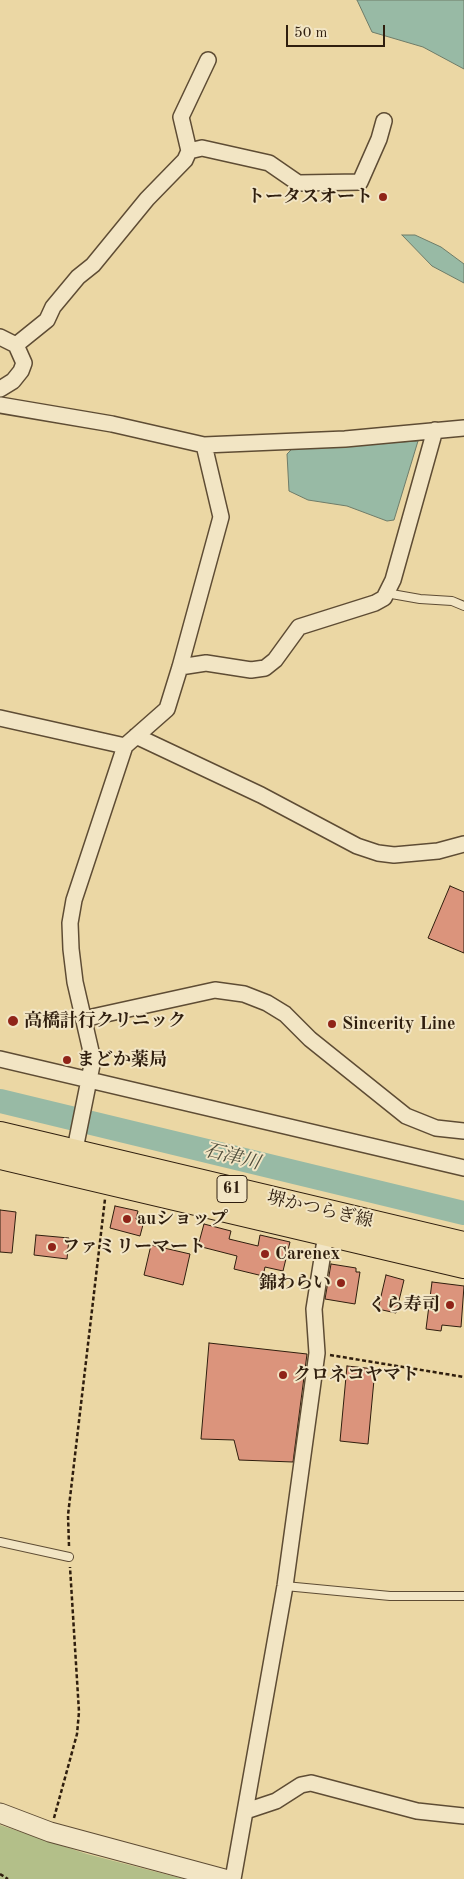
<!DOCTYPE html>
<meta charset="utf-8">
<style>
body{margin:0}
#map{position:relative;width:464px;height:1879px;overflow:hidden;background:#ebd7a4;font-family:"Old Standard TT",serif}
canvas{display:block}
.scale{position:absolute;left:286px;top:25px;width:99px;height:22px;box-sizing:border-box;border:2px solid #2f1e0e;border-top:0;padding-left:6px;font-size:15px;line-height:18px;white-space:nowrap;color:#2f1e0e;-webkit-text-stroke:4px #f2e5c4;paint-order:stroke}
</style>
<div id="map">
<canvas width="464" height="1879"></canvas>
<div class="scale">50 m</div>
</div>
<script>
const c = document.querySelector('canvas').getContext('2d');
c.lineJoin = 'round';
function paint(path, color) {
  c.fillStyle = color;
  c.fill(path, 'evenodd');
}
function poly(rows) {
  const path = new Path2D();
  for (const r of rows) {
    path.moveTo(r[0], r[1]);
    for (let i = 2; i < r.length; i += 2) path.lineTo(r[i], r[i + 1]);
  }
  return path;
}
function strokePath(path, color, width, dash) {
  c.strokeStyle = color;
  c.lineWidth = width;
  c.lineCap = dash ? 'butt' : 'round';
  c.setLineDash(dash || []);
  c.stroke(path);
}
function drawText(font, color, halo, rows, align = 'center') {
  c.font = font + ' "Old Standard TT","Noto Serif JP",serif';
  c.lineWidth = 4;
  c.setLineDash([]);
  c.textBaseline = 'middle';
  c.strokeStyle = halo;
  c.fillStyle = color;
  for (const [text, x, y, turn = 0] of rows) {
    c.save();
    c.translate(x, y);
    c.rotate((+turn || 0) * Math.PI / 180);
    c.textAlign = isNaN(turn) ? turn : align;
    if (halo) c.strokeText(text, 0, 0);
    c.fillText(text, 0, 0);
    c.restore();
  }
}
paint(poly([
 [0,1825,87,1854,184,1879,0,1879]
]), '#b3bf89');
const water = poly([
 [357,0,464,0,464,69,423,47,372,32,357,0],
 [402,235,415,235,441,247,464,264,464,283,432,266,402,235],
 [418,441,394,520,387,521,347,506,308,500,289,491,287,454,293,448,418,441]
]);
paint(water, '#98baa5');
strokePath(water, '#6e7c69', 1);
strokePath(poly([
 [0,1101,464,1213]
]), '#98baa5', 24);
const building = poly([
 [450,886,464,892,464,953,428,938,450,886],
 [115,1206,138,1211,136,1219,144,1221,140,1236,110,1228,115,1206],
 [0,1210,16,1212,12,1253,0,1252,0,1210],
 [204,1224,231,1231,229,1239,258,1246,260,1235,290,1242,283,1271,265,1267,263,1276,234,1269,237,1256,198,1246,204,1224],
 [36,1235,69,1238,67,1259,34,1255,36,1235],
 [151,1245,190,1254,183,1285,144,1275,151,1245],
 [331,1264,356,1268,356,1272,360,1272,355,1304,325,1299,331,1264],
 [386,1275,404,1280,396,1313,378,1309,386,1275],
 [432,1282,464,1286,461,1327,442,1325,441,1331,426,1329,432,1282],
 [209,1343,307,1354,293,1462,239,1460,234,1440,201,1439,209,1343],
 [347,1366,375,1369,368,1444,340,1441,347,1366]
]);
paint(building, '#db947c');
strokePath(building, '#2f1e0e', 1);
const service = poly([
 [386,593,420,599,452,601,464,606],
 [0,1542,69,1557],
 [285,1586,390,1596,464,1596]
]);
const minor = poly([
 [208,60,181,117,189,151,202,148,269,163,298,183,360,182,379,139,384,121],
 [0,337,16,345,24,363,21,371,13,381,0,389],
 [16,345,47,320,53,307,78,277,93,265,147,199,185,160,189,151],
 [0,405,112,424,204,445,345,439,464,428],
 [180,667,206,663,251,670,265,668,275,660,299,627,375,603,384,598,393,580,435,430],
 [0,718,125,746],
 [136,736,261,795,357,846,378,853,394,855,438,851,464,844],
 [83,1019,215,990,244,994,267,1003,285,1014,310,1039,406,1116,436,1128,464,1131],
 [0,1059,464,1168],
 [73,1159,93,1060,75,982,71,949,70,923,74,900,125,746,167,709,180,667,221,517,204,445],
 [246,1811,276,1801,301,1785,311,1783,417,1811,464,1816],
 [233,1879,285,1586,317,1353,314,1309,326,1234]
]);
const tertiary = poly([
 [0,1813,50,1832,224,1879]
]);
const primary = poly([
 [0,1134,464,1244],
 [0,1157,464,1266]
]);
strokePath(service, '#5e4c34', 10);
strokePath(minor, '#5e4c34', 18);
strokePath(tertiary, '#5e4c34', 21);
strokePath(primary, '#2f1e0e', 26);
strokePath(poly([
 [330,1355,464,1377],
 [69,1546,68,1515,105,1199],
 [54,1818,77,1734,79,1712,70,1567],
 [0,1874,8,1879]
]), '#2f1e0e', 2.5, [4, 2.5]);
strokePath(service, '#f2e5c4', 8);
strokePath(minor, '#f2e5c4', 15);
strokePath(tertiary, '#f2e5c4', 19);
strokePath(primary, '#ebd7a4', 24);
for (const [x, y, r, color] of [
 [383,197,5,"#8f2418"],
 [13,1021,6,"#8f2418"],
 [332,1024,5,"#8f2418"],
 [67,1060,5,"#8f2418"],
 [127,1219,5,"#8f2418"],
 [52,1247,5,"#8f2418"],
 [265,1254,5,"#8f2418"],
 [341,1283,5,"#8f2418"],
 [450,1305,5,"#8f2418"],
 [283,1375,5,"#8f2418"]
]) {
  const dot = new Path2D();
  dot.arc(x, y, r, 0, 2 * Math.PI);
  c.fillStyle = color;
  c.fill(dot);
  strokePath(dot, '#f2e5c4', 2);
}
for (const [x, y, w] of [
 [232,1189,30]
]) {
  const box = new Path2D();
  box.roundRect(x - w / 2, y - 13.5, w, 27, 4);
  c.fillStyle = '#f2e5c4';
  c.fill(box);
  strokePath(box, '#2f1e0e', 1);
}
drawText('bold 16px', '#2f1e0e', null, [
 ["61",232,1189]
]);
drawText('bold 18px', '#2f1e0e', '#f2e5c4', [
 ["トータスオート",373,197,"right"],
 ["高橋計行クリニック",24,1021],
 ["Sincerity Line",342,1024],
 ["まどか薬局",77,1060],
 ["auショップ",137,1219],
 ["ファミリーマート",62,1247],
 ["Carenex",275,1254],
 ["錦わらい",331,1283,"right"],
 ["くら寿司",440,1305,"right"],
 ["クロネコヤマト",293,1375]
], 'left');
drawText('18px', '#2f1e0e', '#f2e5c4', [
 ["堺かつらぎ線",320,1210,13]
]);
drawText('italic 19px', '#4e4d3b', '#f2e5c4', [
 ["石津川",232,1157,14]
]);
</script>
